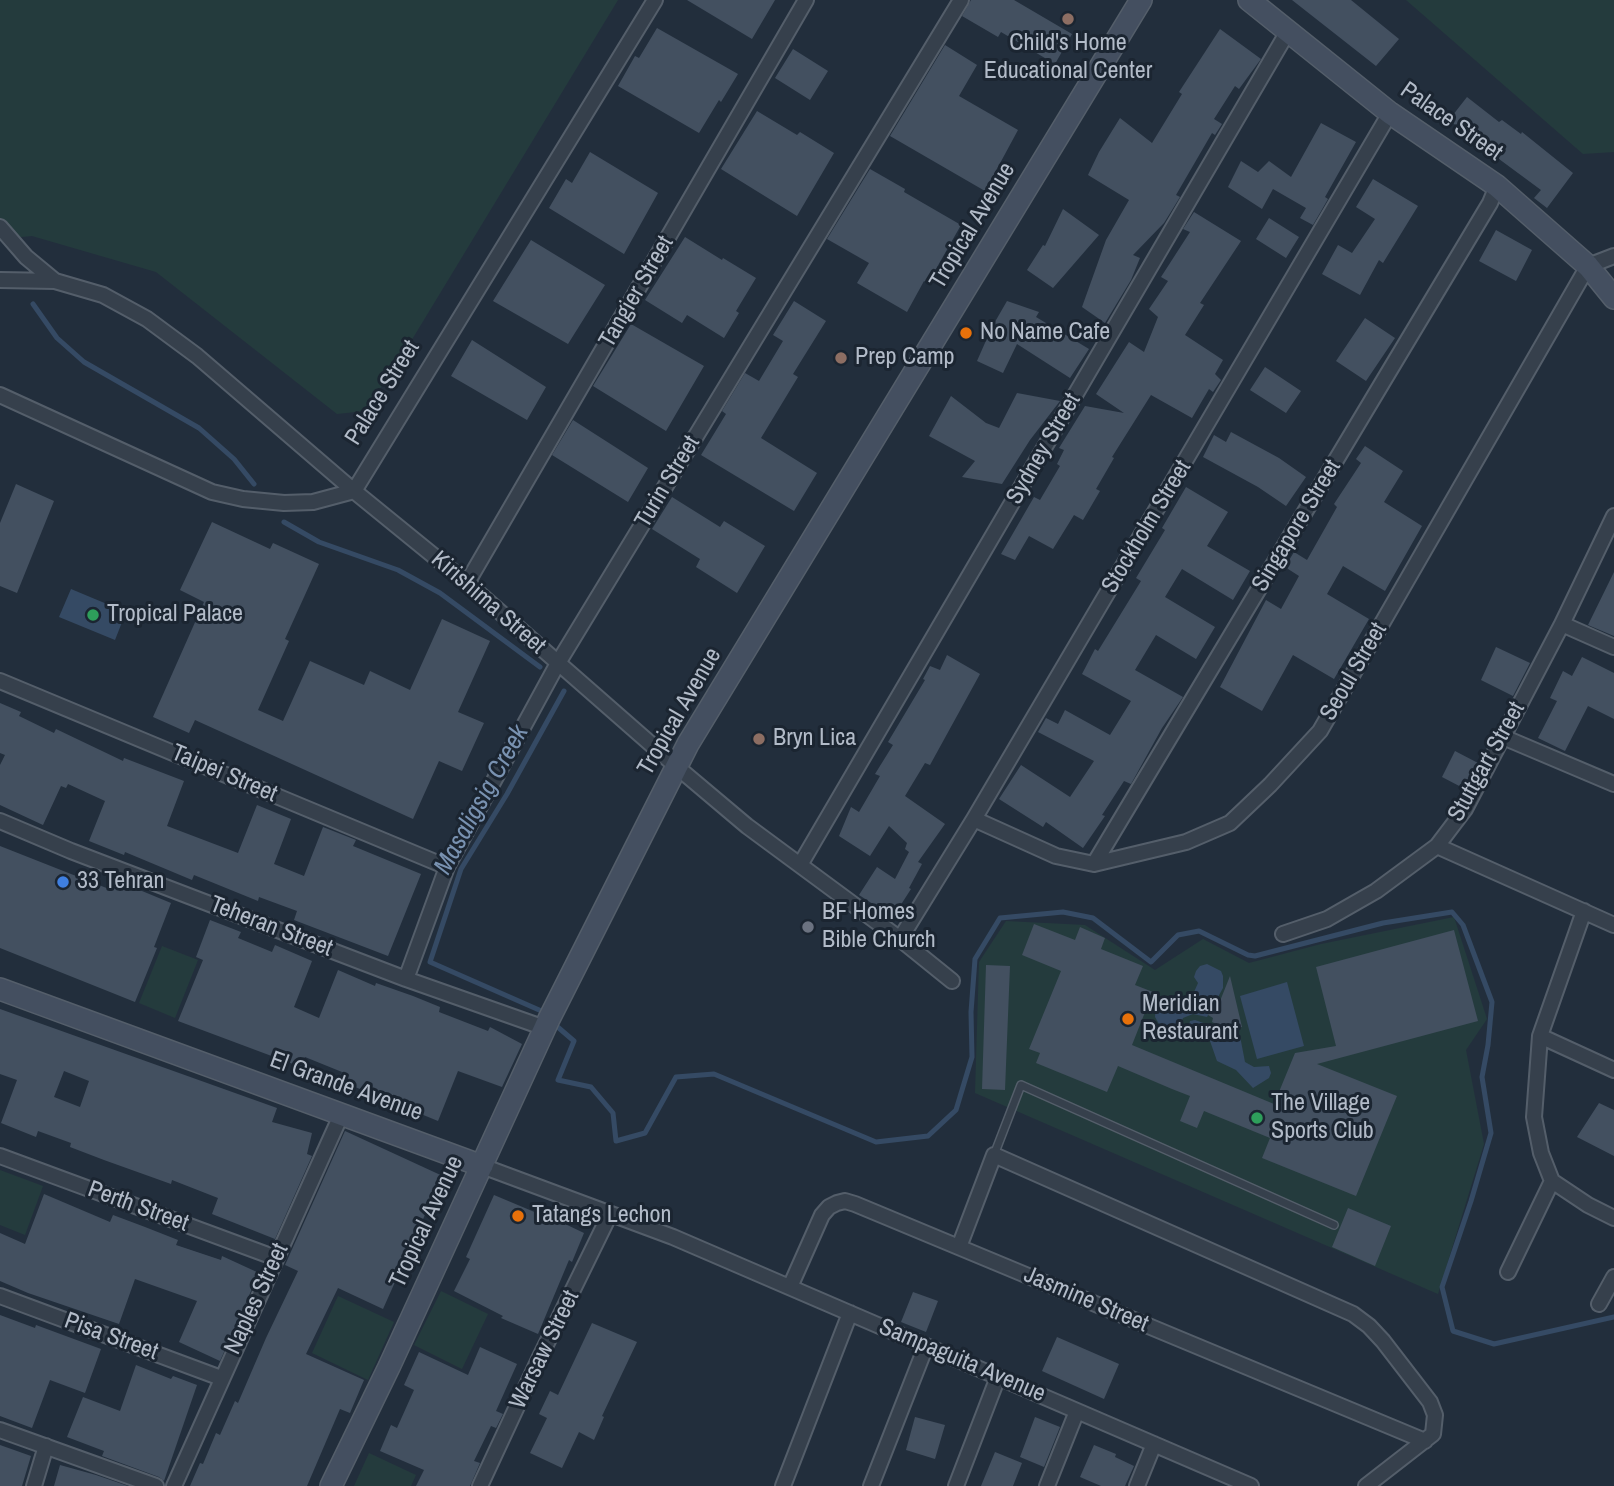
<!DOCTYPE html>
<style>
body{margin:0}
canvas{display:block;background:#222e3c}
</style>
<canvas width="1614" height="1486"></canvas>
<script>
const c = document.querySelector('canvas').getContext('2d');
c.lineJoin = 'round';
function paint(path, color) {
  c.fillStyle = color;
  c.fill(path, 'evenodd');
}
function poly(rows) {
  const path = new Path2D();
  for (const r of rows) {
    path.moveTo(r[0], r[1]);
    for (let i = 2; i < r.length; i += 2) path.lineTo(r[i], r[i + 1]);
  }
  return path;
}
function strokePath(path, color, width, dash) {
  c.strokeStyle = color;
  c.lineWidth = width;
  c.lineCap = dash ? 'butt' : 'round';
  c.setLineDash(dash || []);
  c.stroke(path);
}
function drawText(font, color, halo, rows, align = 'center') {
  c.font = font + ' "Archivo Narrow",sans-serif';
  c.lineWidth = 6;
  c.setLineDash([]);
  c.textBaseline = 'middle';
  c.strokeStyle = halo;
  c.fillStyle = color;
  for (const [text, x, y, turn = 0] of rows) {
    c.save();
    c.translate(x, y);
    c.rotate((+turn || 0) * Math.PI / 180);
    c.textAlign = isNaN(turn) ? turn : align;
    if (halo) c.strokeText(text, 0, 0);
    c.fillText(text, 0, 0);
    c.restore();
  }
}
paint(poly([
 [0,0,618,0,402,356,365,411,337,414,156,272,32,236,0,239],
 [1406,0,1614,0,1614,152,1583,154],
 [1454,917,1487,1019,1466,1050,1484,1144,1438,1294,975,1093,979,962,1006,921,1085,925,1155,970,1203,939,1249,963,1321,944],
 [162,946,198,960,175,1018,139,1003],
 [0,1170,43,1186,25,1235,0,1225],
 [441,1291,488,1314,462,1369,414,1345],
 [338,1296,394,1322,368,1380,312,1353],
 [369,1453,416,1475,411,1486,354,1486]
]), '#243b3d');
paint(poly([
 [71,589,126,612,115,640,59,617],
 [1207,964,1221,971,1223,976,1223,988,1207,1017,1193,1014,1183,1018,1180,1026,1174,1031,1159,1024,1155,1017,1156,1003,1162,998,1179,998,1184,1007,1188,1009,1193,1007,1196,1003,1194,992,1198,983,1194,977,1196,971,1200,966],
 [1287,982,1304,1046,1257,1059,1240,996],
 [1195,1020,1240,1036,1245,1062,1254,1067,1269,1066,1271,1073,1269,1078,1253,1088,1236,1070,1217,1061,1210,1041,1205,1039,1198,1040,1187,1033,1190,1021]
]), '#354a64');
strokePath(poly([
 [33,304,57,338,84,362,199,428,234,459,254,484],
 [284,522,319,542,398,570,440,593,540,667],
 [546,1013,430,962,461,869,507,794,564,691],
 [553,1023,574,1041,558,1080,591,1087,613,1113,616,1141,645,1133,676,1077,714,1074,876,1142,928,1136,956,1110,972,1057,971,1012,975,959,1000,918,1063,912,1093,918,1151,962,1178,935,1199,931,1248,955,1255,956,1383,923,1452,912,1463,925,1492,1002,1488,1045,1482,1077,1491,1133,1471,1201,1442,1287,1453,1331,1494,1344,1614,1317]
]), '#354a64', 5);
paint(poly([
 [687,0,775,0,752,39],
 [971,0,1014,0,1072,34,1055,64,1001,32,998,37,962,16],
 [1292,0,1351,0,1399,39,1376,66],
 [657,28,738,74,721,102,719,100,699,133,618,86,635,56,639,58],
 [1220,29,1261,59,1239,89,1235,86,1214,119,1222,124,1215,135,1212,133,1176,195,1180,197,1164,223,1133,255,1140,258,1131,280,1105,323,1082,307,1106,240,1129,200,1088,175,1099,152,1120,118,1152,143,1182,94,1179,92],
 [945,45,977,65,959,96,1018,130,985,191,890,136],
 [793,49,828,71,810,100,775,78],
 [1467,97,1499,122,1502,120,1521,134,1522,132,1573,173,1547,208,1534,198,1541,190,1499,159,1497,161,1480,148,1482,146,1449,120],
 [757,111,797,135,800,132,834,153,797,216,721,169],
 [1321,123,1356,142,1325,197,1328,199,1313,225,1300,218,1306,208,1273,189,1262,209,1228,187,1241,161,1258,172,1269,161,1291,177],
 [590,152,658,193,624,254,549,208,566,179,572,183],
 [870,169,905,189,904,192,961,225,928,283,924,281,907,312,857,283,869,263,827,239],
 [1373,179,1418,206,1383,263,1379,260,1360,295,1322,274,1338,245,1352,253,1375,219,1356,207],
 [1063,209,1099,235,1053,288,1027,270,1043,245,1045,246],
 [1194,212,1241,241,1200,303,1204,305,1185,335,1223,360,1215,374,1221,380,1213,392,1209,389,1192,418,1151,395,1112,457,1114,458,1096,489,1100,491,1083,520,1074,515,1053,549,1029,536,1015,560,1001,554,1034,497,1040,500,1060,466,1057,464,1064,450,1059,448,1085,406,1124,413,1096,394,1129,342,1144,352,1158,317,1149,309,1168,281,1161,277,1190,232,1183,229],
 [1269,218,1299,237,1286,258,1256,239],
 [1496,230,1532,250,1516,281,1479,261],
 [685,237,722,260,723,258,756,278,736,311,739,313,724,338,687,315,682,323,645,300],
 [531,240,605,285,568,344,493,301],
 [794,301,826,321,793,374,798,377,761,438,817,473,794,511,701,455,726,414,722,411,745,373,759,381,783,341,773,335],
 [1007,301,1039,312,1036,317,1089,349,1070,378,1017,344,1003,373,977,361,992,327],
 [1365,318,1395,338,1366,381,1336,361],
 [631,324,704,366,666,431,593,386],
 [472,340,546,387,527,420,451,376],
 [1265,367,1301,391,1286,413,1250,390],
 [1017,393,1060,401,1030,440,1002,484,962,477,975,461,929,436,951,396,986,423,999,428],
 [573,420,648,468,628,502,552,455],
 [1231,432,1279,458,1306,477,1286,506,1258,487,1203,457,1214,435,1226,442],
 [1365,446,1403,471,1384,502,1422,526,1385,591,1343,566,1327,594,1369,619,1334,679,1293,655,1262,711,1220,687,1266,600,1281,609,1299,576,1285,567,1294,552,1307,560,1337,507,1334,504,1361,463,1356,459],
 [16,484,54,501,17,593,0,586,0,523],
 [1186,487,1228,512,1207,546,1250,571,1233,600,1182,569,1165,597,1215,627,1196,659,1156,635,1135,670,1183,697,1162,728,1131,784,1124,781,1102,815,1105,816,1083,848,1046,822,1043,827,999,799,1021,765,1070,797,1094,761,1038,732,1046,718,1058,724,1065,710,1110,735,1131,701,1082,674,1095,649,1098,651,1141,581,1136,578,1165,530,1162,528],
 [672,497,720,527,724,521,765,546,737,593,696,567,700,559,652,529],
 [212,522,270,549,273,543,319,564,285,639,289,641,258,710,283,721,310,661,364,685,370,671,410,690,442,619,490,641,458,712,484,723,462,771,439,761,413,819,195,720,189,733,153,717,204,602,180,590],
 [1614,572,1614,636,1588,625],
 [1496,647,1530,663,1513,696,1481,680],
 [947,655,980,674,930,765,925,763,905,796,945,824,918,862,922,864,909,888,911,889,893,917,859,895,877,867,895,879,909,852,905,849,907,843,889,826,870,856,839,836,851,807,859,812,880,776,875,774,893,745,888,742,925,680,923,679,930,666,940,670],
 [1582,657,1614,673,1614,719,1588,706,1565,751,1538,738,1557,701,1550,698,1563,671,1572,676],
 [0,703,21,712,19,716,54,733,56,729,123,761,124,758,184,781,167,826,238,853,257,805,291,819,274,864,304,876,323,827,356,840,353,846,421,874,388,956,294,920,297,911,259,897,258,901,194,875,192,880,125,852,124,855,89,841,105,801,68,784,66,788,61,786,43,825,0,805,0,765,5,755,0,753],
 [1455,751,1478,763,1465,789,1442,777],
 [0,846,109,889,113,879,171,903,154,947,157,948,135,1002,0,948],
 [210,920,241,932,238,938,272,952,275,945,312,961,294,1007,319,1018,338,970,375,986,376,983,413,996,440,1007,439,1012,488,1031,490,1027,522,1044,502,1087,458,1071,438,1121,338,1080,342,1072,305,1057,301,1067,178,1021,203,960,196,957],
 [1034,924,1075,940,1080,927,1105,938,1101,949,1143,966,1135,985,1153,992,1132,1045,1274,1104,1295,1053,1336,1046,1316,967,1454,930,1478,1021,1317,1064,1397,1096,1356,1196,1262,1158,1270,1138,1204,1111,1197,1128,1180,1121,1190,1096,1172,1089,1118,1066,1107,1092,1036,1063,1040,1053,1029,1049,1061,971,1022,955],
 [986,965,1010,966,1005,1090,982,1089],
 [1230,976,1242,1027,1227,1029,1212,1022,1213,1018,1208,1015,1216,1001,1220,1001],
 [0,1009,277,1108,272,1122,312,1133,307,1154,312,1156,275,1239,212,1214,218,1198,172,1180,171,1184,104,1160,70,1147,71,1143,38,1131,36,1137,1,1123,17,1080,0,1074],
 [64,1071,89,1081,80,1107,54,1097],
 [1599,1103,1614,1110,1614,1156,1577,1137],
 [345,1131,447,1178,432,1210,428,1208,383,1309,338,1288,306,1354,364,1380,350,1413,340,1409,307,1486,190,1486,200,1463,203,1464,216,1433,220,1435,235,1401,238,1403,266,1338,298,1271,285,1265],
 [44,1194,110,1222,113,1215,145,1227,178,1240,176,1245,221,1260,222,1256,259,1273,220,1361,179,1342,197,1301,135,1279,119,1324,28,1293,0,1281,0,1233,25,1244],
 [494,1195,544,1216,547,1208,566,1216,563,1223,584,1233,572,1262,569,1260,538,1334,501,1318,503,1316,454,1291,470,1259,466,1257],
 [1348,1208,1391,1226,1375,1266,1332,1247],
 [913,1292,938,1301,926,1332,901,1322],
 [0,1315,35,1328,36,1325,101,1349,85,1393,50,1380,32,1428,0,1416],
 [592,1323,637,1342,602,1416,604,1417,594,1440,579,1432,562,1468,530,1453,547,1418,539,1414,550,1391,558,1395],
 [1057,1337,1119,1364,1104,1399,1042,1371],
 [480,1347,517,1364,496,1411,503,1414,496,1428,491,1426,474,1461,480,1463,470,1486,416,1486,424,1470,380,1451,391,1425,397,1428,414,1390,404,1385,419,1352,468,1375],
 [136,1365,171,1379,173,1376,197,1385,164,1481,159,1477,102,1456,104,1451,67,1437,83,1397,120,1411],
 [915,1417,945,1425,935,1459,906,1450],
 [1035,1417,1060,1427,1044,1467,1020,1457],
 [0,1445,31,1456,22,1486,0,1486],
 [1094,1445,1116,1454,1115,1457,1134,1466,1125,1486,1101,1486,1080,1477],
 [995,1452,1022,1463,1013,1486,981,1486],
 [60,1465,96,1475,128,1486,54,1486]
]), '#435060');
const lane = poly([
 [994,1155,1021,1085,1334,1225]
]);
const street = poly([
 [0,227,26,257,55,281],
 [0,280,55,281,103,295,147,319,197,356,354,491,467,583,677,767,747,826,900,939,952,981],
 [0,395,212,492,243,499,284,503,313,502,354,491,655,0],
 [467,583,806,0],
 [1562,624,1614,647],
 [0,681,447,867],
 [1503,737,1614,784],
 [974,819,1056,856,1094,864,1186,842,1230,823,1270,785,1320,731,1588,266,1614,256],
 [0,821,71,851,406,979,545,1028],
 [1437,846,1614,925],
 [1094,864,1490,203,1497,186],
 [800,865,1287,33],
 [1584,911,1540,1036,1534,1117,1541,1153,1552,1181,1588,1205,1614,1218],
 [1283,934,1327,919,1376,891,1437,846,1465,809,1562,624,1614,516],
 [900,939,974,819,1390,113],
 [406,979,447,867,558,663,961,0],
 [1540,1036,1614,1070],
 [0,1156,276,1258],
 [482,1166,673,1237,1251,1486],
 [959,1247,994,1155,1353,1314,1369,1326,1383,1341,1430,1402,1435,1415,1433,1434,1366,1486],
 [1508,1272,1552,1181],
 [790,1287,822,1215,829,1207,837,1203,845,1201,855,1204,1425,1441],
 [0,1296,221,1378],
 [1599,1304,1614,1277],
 [0,1430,156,1486],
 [34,1486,46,1446],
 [174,1486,342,1113],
 [480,1486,540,1357,610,1214],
 [783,1486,850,1313],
 [871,1486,926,1346],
 [956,1486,998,1377],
 [1047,1486,1077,1411],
 [1137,1486,1154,1444]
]);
const secondary = poly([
 [1249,0,1390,113,1497,186,1588,266,1614,298],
 [0,989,482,1166],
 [331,1486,389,1367,549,1019,688,744,1141,0]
]);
strokePath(lane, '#545e6a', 10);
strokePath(street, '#545e6a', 18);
strokePath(secondary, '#545e6a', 24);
strokePath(lane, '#36404c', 7);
strokePath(street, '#36404c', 14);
strokePath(secondary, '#444f60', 21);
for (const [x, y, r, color] of [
 [1068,19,7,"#8d6e63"],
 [966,333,7,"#e8710a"],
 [841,358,7,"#8d6e63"],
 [93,615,7,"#2e9e5b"],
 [759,739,7,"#8d6e63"],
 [63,882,7,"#3f7fe0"],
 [808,927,7,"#6b7280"],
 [1128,1019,7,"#e8710a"],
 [1257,1118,7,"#2e9e5b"],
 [518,1216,7,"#e8710a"]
]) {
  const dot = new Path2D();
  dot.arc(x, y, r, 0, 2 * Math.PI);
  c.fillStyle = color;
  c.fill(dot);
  strokePath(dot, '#1b2531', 2.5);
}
drawText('24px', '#b2bbc8', '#1b2531', [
 ["Child's Home",1068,44,"center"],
 ["Educational Center",1068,72,"center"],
 ["No Name Cafe",980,333],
 ["Prep Camp",855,358],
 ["Tropical Palace",107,615],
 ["Bryn Lica",773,739],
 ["33 Tehran",77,882],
 ["BF Homes",822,913],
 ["Bible Church",822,941],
 ["Meridian",1142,1005],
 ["Restaurant",1142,1033],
 ["The Village",1271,1104],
 ["Sports Club",1271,1132],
 ["Tatangs Lechon",532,1216]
], 'left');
drawText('24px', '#b2bbc8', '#1b2531', [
 ["Palace Street",1451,122,35],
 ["Tropical Avenue",973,226,-59],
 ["Tangier Street",637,292,-60],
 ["Palace Street",383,393,-58],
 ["Sydney Street",1044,449,-60],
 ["Turin Street",668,482,-59],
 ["Singapore Street",1297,526,-59],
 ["Stockholm Street",1147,527,-59],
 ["Kirishima Street",488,603,41],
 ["Seoul Street",1354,672,-60],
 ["Tropical Avenue",680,712,-60],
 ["Stuttgart Street",1487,762,-61],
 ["Taipei Street",224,774,23],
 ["Teheran Street",271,927,21],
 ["El Grande Avenue",346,1087,20],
 ["Perth Street",138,1207,20],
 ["Tropical Avenue",427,1222,-65],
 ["Naples Street",257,1299,-65],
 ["Jasmine Street",1086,1300,23],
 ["Pisa Street",111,1337,20],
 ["Warsaw Street",545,1350,-64],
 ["Sampaguita Avenue",962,1361,23]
]);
drawText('italic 26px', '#7992b1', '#1b2531', [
 ["Masaligsig Creek",482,800,-61]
]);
</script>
